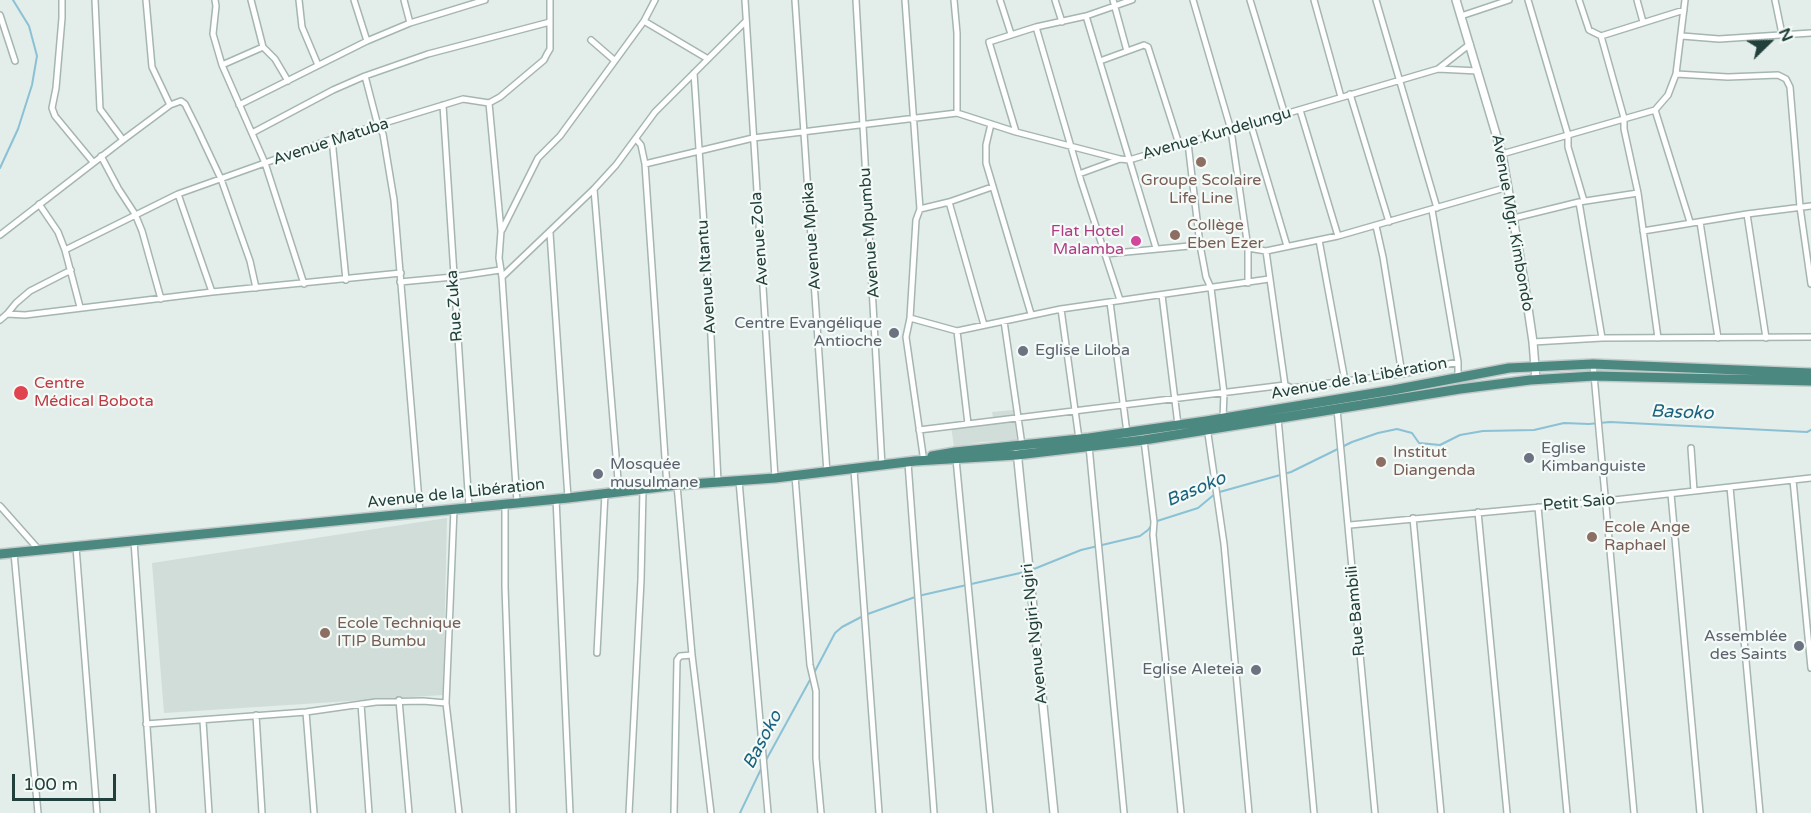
<!DOCTYPE html>
<meta charset="utf-8">
<style>
body{margin:0}
#map{position:relative;width:1811px;height:813px;overflow:hidden;background:#e3edea;font-family:"Varela Round",sans-serif}
canvas{display:block}
.north{position:absolute;left:1739px;top:12px;width:60px;height:60px;-webkit-text-stroke:4px #f4faf7;paint-order:stroke;rotate:67deg;font-size:16px;font-weight:700;line-height:24px;text-align:center;color:#22403b}
.north::after{content:'';display:block;margin:auto;width:21px;height:27px;background:#22403b;clip-path:polygon(50% 0,100% 100%,50% 72%,0 100%)}
.scale{position:absolute;left:12px;top:774px;width:104px;height:27px;box-sizing:border-box;border:3px solid #22403b;border-top:0;padding-left:8px;font-size:18px;line-height:21px;white-space:nowrap;color:#22403b;-webkit-text-stroke:4px #f4faf7;paint-order:stroke}
</style>
<div id="map">
<canvas width="1811" height="813"></canvas>
<div class="north">N</div>
<div class="scale">100 m</div>
</div>
<script>
const c = document.querySelector('canvas').getContext('2d');
c.lineJoin = 'round';
function paint(path, color) {
  c.fillStyle = color;
  c.fill(path, 'evenodd');
}
function poly(rows) {
  const path = new Path2D();
  for (const r of rows) {
    path.moveTo(r[0], r[1]);
    for (let i = 2; i < r.length; i += 2) path.lineTo(r[i], r[i + 1]);
  }
  return path;
}
function strokePath(path, color, width, dash) {
  c.strokeStyle = color;
  c.lineWidth = width;
  c.lineCap = dash ? 'butt' : 'round';
  c.setLineDash(dash || []);
  c.stroke(path);
}
function drawText(font, color, halo, rows, align = 'center') {
  c.font = font + ' "Varela Round",sans-serif';
  c.lineWidth = 4.5;
  c.setLineDash([]);
  c.textBaseline = 'middle';
  c.strokeStyle = halo;
  c.fillStyle = color;
  for (const [text, x, y, turn = 0] of rows) {
    c.save();
    c.translate(x, y);
    c.rotate((+turn || 0) * Math.PI / 180);
    c.textAlign = isNaN(turn) ? turn : align;
    if (halo) c.strokeText(text, 0, 0);
    c.fillText(text, 0, 0);
    c.restore();
  }
}
paint(poly([
 [1013,410,1017,440,982,442,954,447,951,426,994,421,992,412],
 [447,518,443,695,164,713,152,563]
]), '#d1ddd9');
strokePath(poly([
 [0,168,18,129,32,85,37,56,29,26,13,0],
 [814,673,835,633,842,627,865,615,918,596,1029,571,1081,550,1140,536,1148,530,1154,522,1198,508,1216,493,1291,472,1352,442,1378,433,1397,429,1412,433,1419,443,1440,445,1460,435,1483,431,1534,430,1564,423,1589,424,1610,422,1807,432,1811,430],
 [765,762,811,678],
 [740,813,762,767]
]), '#8ac1d4', 2);
const minor = poly([
 [62,0,62,18,56,88,52,108,55,116,93,162],
 [95,0,100,109,123,140],
 [146,0,152,67,170,105],
 [215,0,216,6,213,34,222,65],
 [251,0,263,47,275,59,288,81],
 [299,0,302,27,318,65],
 [354,0,367,41],
 [404,0,410,23],
 [745,0,775,478],
 [795,0,827,473],
 [856,0,882,466],
 [905,0,920,209,916,220,910,318,906,337,924,462],
 [954,0,957,33,957,113],
 [1000,0,1011,34],
 [1055,0,1062,22],
 [1113,0,1127,51],
 [1193,0,1231,130,1248,248,1248,283],
 [1250,0,1285,115],
 [1314,0,1341,97],
 [1376,0,1437,208],
 [1528,0,1568,135,1568,147,1584,201],
 [1579,0,1589,30,1601,36,1624,118,1624,129,1638,193,1658,338],
 [1637,0,1643,22],
 [1775,0,1782,34],
 [0,15,15,61],
 [1086,16,1156,248],
 [1461,16,1509,0],
 [644,21,708,59],
 [1036,27,1081,181,1120,300],
 [1601,36,1684,10],
 [1682,36,1719,39,1811,33],
 [591,40,614,60],
 [263,47,222,65,265,163,304,284],
 [1100,61,1144,45,1148,47,1179,144],
 [1438,69,1470,44],
 [694,73,710,316,718,482],
 [1676,74,1728,77,1778,75,1786,79,1790,87,1800,207,1811,284],
 [365,76,378,126,383,134,394,200,420,513],
 [1350,94,1389,222],
 [489,103,501,231,499,258,502,277,517,502],
 [239,105,367,41,410,23,485,0],
 [443,105,469,507],
 [1300,110,1338,236],
 [1655,110,1668,95,1676,74,1685,0],
 [1655,110,1690,222],
 [991,124,986,145,986,163,1031,314],
 [1251,125,1287,246],
 [1016,132,989,42,1036,27,1086,16,1132,0],
 [252,133,333,90,365,76,428,54,550,22],
 [332,139,346,280],
 [636,139,641,145,645,164,667,487],
 [1502,154,1655,110],
 [101,156,118,188,135,214,142,231,161,299],
 [645,164,753,138,957,113,1016,132,1120,159,1129,160,1438,69,1478,71],
 [1079,174,1120,159],
 [594,189,619,492],
 [178,194,212,292],
 [949,202,984,325],
 [1579,202,1602,338],
 [39,204,58,232,65,250,80,307],
 [920,209,949,202,992,187],
 [1432,210,1458,362,1458,377],
 [1747,214,1766,338],
 [1514,218,1579,202,1638,193],
 [1700,222,1718,338],
 [1376,226,1383,257,1402,374],
 [502,230,538,158,560,136,644,21,655,0],
 [1643,231,1747,214,1811,206],
 [550,233,568,498],
 [0,235,123,140,170,105,181,101,185,104,197,128,221,179,250,261,256,288],
 [1319,240,1345,381],
 [1200,245,1206,277,1211,288,1224,393,1223,418],
 [1248,248,1266,251,1338,236,1508,187],
 [65,250,178,194,332,139,463,99,489,103,500,97,544,60,547,54,550,49,550,0],
 [1266,251,1285,385],
 [1105,254,1200,245,1188,143],
 [502,277,594,189,616,165,655,112,745,22],
 [400,282,453,277,500,270],
 [1162,295,1178,425],
 [1110,302,1127,433],
 [1061,309,1079,439],
 [7,314,16,303,30,291,71,270],
 [910,318,957,331,1061,309,1269,279],
 [0,320,7,314,25,315,212,292,401,273],
 [1004,321,1022,445],
 [957,331,968,424],
 [1533,342,1602,338,1811,337],
 [1593,364,1634,813],
 [1337,409,1375,813],
 [1278,418,1314,813],
 [1207,427,1224,544,1249,813],
 [919,430,1285,385,1292,388,1345,381,1402,374,1458,362],
 [1144,440,1154,522,1153,535,1181,813],
 [1089,446,1124,813],
 [1691,448,1694,491],
 [956,459,990,813],
 [908,463,934,813],
 [854,470,879,813],
 [795,476,810,665,816,691,816,758,821,813],
 [1793,480,1811,668],
 [739,481,768,813],
 [677,485,692,655,711,813],
 [1730,487,1760,813],
 [1671,494,1700,813],
 [556,498,570,813],
 [505,503,505,587,513,813],
 [0,506,39,550],
 [1538,507,1567,813],
 [454,509,446,703,459,813],
 [1478,512,1507,813],
 [1413,518,1441,813],
 [1348,524,1350,525,1605,501,1811,478],
 [134,541,153,813],
 [76,547,97,813],
 [14,553,38,813],
 [597,653,605,493],
 [399,700,409,813],
 [361,704,369,813],
 [306,712,314,813],
 [256,715,262,813],
 [203,721,209,813],
 [146,724,306,712,376,702,423,701,446,703],
 [629,813,641,580,643,490],
 [674,813,677,660,680,656,692,655]
]);
const tertiary = poly([
 [1456,0,1502,154,1524,281,1533,342,1536,380],
 [1017,451,1054,813]
]);
const trunk = poly([
 [932,456,955,452,1089,438,1206,421,1393,390,1509,368,1593,364,1811,373],
 [0,554,568,498,677,485,775,478,915,461,1017,455,1144,440,1460,389,1530,380,1594,376,1811,381]
]);
strokePath(minor, '#a5b6b2', 8);
strokePath(tertiary, '#a5b6b2', 10);
strokePath(trunk, '#c1cac8', 12);
strokePath(minor, '#fff', 5);
strokePath(tertiary, '#fff', 7);
strokePath(trunk, '#4a8880', 9);
for (const [x, y, r, color] of [
 [1201,162,6,"#8d6e63"],
 [1175,235,6,"#8d6e63"],
 [1136,241,6,"#d1479c"],
 [894,333,6,"#6b7280"],
 [1023,351,6,"#6b7280"],
 [21,393,8,"#e0444e"],
 [1529,458,6,"#6b7280"],
 [1381,462,6,"#8d6e63"],
 [598,474,6,"#6b7280"],
 [1592,537,6,"#8d6e63"],
 [325,633,6,"#8d6e63"],
 [1799,646,6,"#6b7280"],
 [1256,670,6,"#6b7280"]
]) {
  const dot = new Path2D();
  dot.arc(x, y, r, 0, 2 * Math.PI);
  c.fillStyle = color;
  c.fill(dot);
  strokePath(dot, '#f4faf7', 2);
}
drawText('16px', '#22403b', '#f4faf7', [
 ["Avenue Kundelungu",1217,134,-16],
 ["Avenue Matuba",331,142,-18],
 ["Avenue Mgr. Kimbondo",1512,223,80],
 ["Avenue Mpumbu",870,233,-94],
 ["Avenue Mpika",812,236,-94],
 ["Avenue Zola",760,239,-94],
 ["Avenue Ntantu",707,277,-94],
 ["Rue Zuka",455,306,-94],
 ["Avenue de la Libération",1359,379,-10],
 ["Avenue de la Libération",456,494,-6],
 ["Petit Saio",1579,503,-5],
 ["Rue Bambili",1356,611,-95],
 ["Avenue Ngiri-Ngiri",1035,634,-96]
]);
drawText('16px', '#785e54', '#f4faf7', [
 ["Groupe Scolaire",1201,181,"center"],
 ["Life Line",1201,199,"center"],
 ["Collège",1187,226],
 ["Eben Ezer",1187,244],
 ["Institut",1393,453],
 ["Diangenda",1393,471],
 ["Ecole Ange",1604,528],
 ["Raphael",1604,546],
 ["Ecole Technique",337,624],
 ["ITIP Bumbu",337,642]
], 'left');
drawText('16px', '#b23c85', '#f4faf7', [
 ["Flat Hotel",1124,232],
 ["Malamba",1124,250]
], 'right');
drawText('16px', '#5b616d', '#f4faf7', [
 ["Centre Evangélique",882,324],
 ["Antioche",882,342],
 ["Eglise Liloba",1035,351,"left"],
 ["Eglise",1541,449,"left"],
 ["Kimbanguiste",1541,467,"left"],
 ["Mosquée",610,465,"left"],
 ["musulmane",610,483,"left"],
 ["Assemblée",1787,637],
 ["des Saints",1787,655],
 ["Eglise Aleteia",1244,670]
], 'right');
drawText('16px', '#be3a42', '#f4faf7', [
 ["Centre",34,384],
 ["Médical Bobota",34,402]
], 'left');
drawText('italic 18px', '#1a637e', '#f4faf7', [
 ["Basoko",1682,413,2],
 ["Basoko",1196,490,-23],
 ["Basoko",763,740,-62]
]);
</script>
